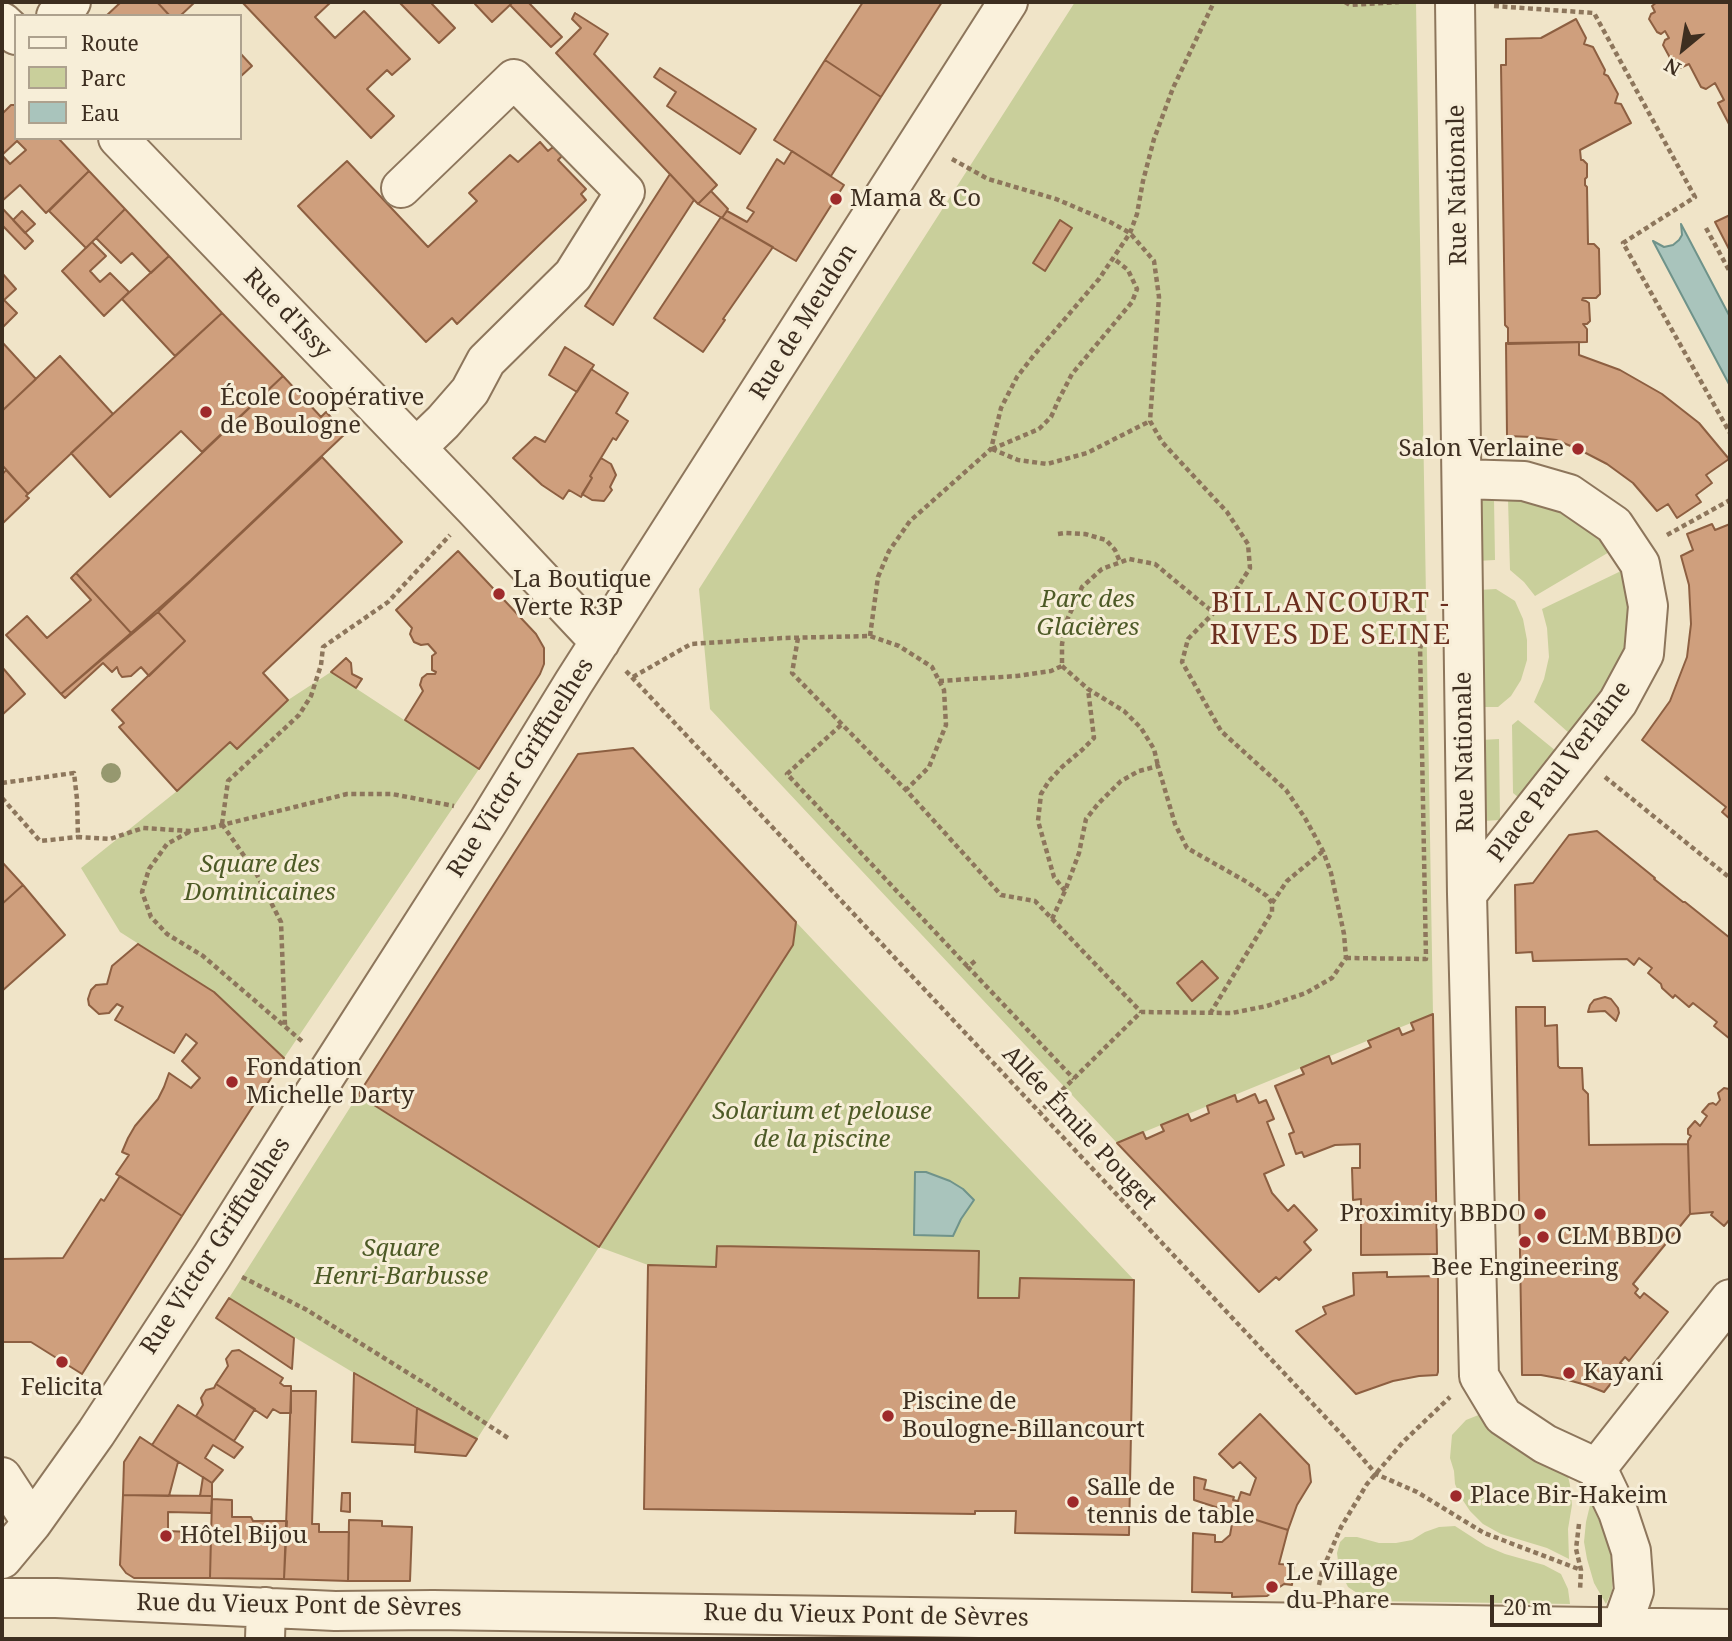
<!DOCTYPE html>
<meta charset="utf-8">
<style>
body{margin:0}
#map{position:relative;width:1732px;height:1641px;overflow:hidden;background:#f0e4c8;font-family:"Noto Serif",serif}
canvas{display:block}
.frame{position:absolute;inset:0;border:4px solid #3d2e20;pointer-events:none}
.legend{position:absolute;left:14px;top:14px;width:228px;height:126px;box-sizing:border-box;background:#f7eed8;border:2px solid #ada18e;margin:0;padding:9px 12px;list-style:none;font-size:21px;color:#3d2e20}
.legend li{display:flex;align-items:center;gap:14px;height:35px}
.legend b{width:35px;border:2px solid #ada18e}
.north{position:absolute;left:1648px;top:14px;width:70px;height:70px;-webkit-text-stroke:5px #f7eed8;paint-order:stroke;rotate:210deg;font-size:19px;font-weight:700;line-height:28px;text-align:center;color:#3d2e20}
.north::after{content:'';display:block;margin:auto;width:24px;height:32px;background:#3d2e20;clip-path:polygon(50% 0,100% 100%,50% 72%,0 100%)}
.scale{position:absolute;left:1490px;top:1595px;width:112px;height:32px;box-sizing:border-box;border:4px solid #3d2e20;border-top:0;padding-left:9px;font-size:21px;line-height:24px;white-space:nowrap;color:#3d2e20;-webkit-text-stroke:5px #f7eed8;paint-order:stroke}
</style>
<div id="map">
<canvas width="1732" height="1641"></canvas>
<div class="frame"></div>
<ul class="legend">
<li><b style="height:9px;background:#faf1dc"></b>Route</li>
<li><b style="height:19px;background:#c9cf9b"></b>Parc</li>
<li><b style="height:19px;background:#a9c4bc"></b>Eau</li>
</ul>
<div class="north">N</div>
<div class="scale">20 m</div>
</div>
<script>
const c = document.querySelector('canvas').getContext('2d');
c.lineJoin = 'round';
function paint(path, color) {
  c.fillStyle = color;
  c.fill(path, 'evenodd');
}
function poly(rows) {
  const path = new Path2D();
  for (const r of rows) {
    path.moveTo(r[0], r[1]);
    for (let i = 2; i < r.length; i += 2) path.lineTo(r[i], r[i + 1]);
  }
  return path;
}
function strokePath(path, color, width, dash) {
  c.strokeStyle = color;
  c.lineWidth = width;
  c.lineCap = dash ? 'butt' : 'round';
  c.setLineDash(dash || []);
  c.stroke(path);
}
function drawText(font, color, halo, rows, align = 'center') {
  c.font = font + ' "Noto Serif",serif';
  c.lineWidth = 6;
  c.setLineDash([]);
  c.textBaseline = 'middle';
  c.strokeStyle = halo;
  c.fillStyle = color;
  for (const [text, x, y, turn = 0] of rows) {
    c.save();
    c.translate(x, y);
    c.rotate((+turn || 0) * Math.PI / 180);
    c.textAlign = isNaN(turn) ? turn : align;
    if (halo) c.strokeText(text, 0, 0);
    c.fillText(text, 0, 0);
    c.restore();
  }
}
paint(poly([
 [1075,2,1416,2,1433,1014,1117,1143,710,709,699,589],
 [1494,499,1495,560,1477,561,1476,500],
 [1508,499,1543,503,1569,514,1591,530,1611,551,1535,596,1524,582,1510,570],
 [1621,571,1627,595,1629,614,1627,641,1620,663,1609,683,1569,733,1534,702,1544,679,1549,657,1547,628,1542,609],
 [1496,589,1515,601,1523,619,1527,640,1527,660,1521,680,1511,696,1498,707,1480,707,1478,590],
 [331,672,479,769,284,1058,214,992,120,932,81,868,177,791,230,742,237,748,288,700],
 [1518,720,1556,751,1518,797,1513,793,1512,725],
 [1499,739,1500,820,1483,821,1481,740],
 [796,922,1134,1280,1020,1278,1019,1298,978,1298,979,1251,717,1246,716,1267,648,1265,599,1247,477,1439,354,1373,229,1298,358,1095,599,1247,793,945],
 [1481,1414,1498,1433,1515,1447,1544,1459,1567,1472,1570,1485,1572,1505,1568,1529,1569,1559,1547,1548,1501,1534,1483,1524,1470,1511,1460,1496,1455,1484,1454,1471,1450,1458,1452,1435,1466,1420],
 [1591,1501,1608,1542,1614,1564,1612,1591,1606,1604,1594,1583,1587,1559,1584,1542,1586,1522],
 [1455,1526,1486,1546,1505,1554,1544,1565,1561,1574,1568,1589,1570,1604,1369,1601,1348,1587,1339,1569,1337,1553,1340,1542,1345,1537,1357,1537,1379,1543,1396,1543,1412,1540,1425,1532,1439,1527]
]), '#c9cf9b');
const water = poly([
 [1681,224,1730,317,1730,386,1653,241,1664,247,1673,245,1679,240,1682,235,1681,224],
 [915,1172,926,1172,950,1181,963,1189,974,1200,961,1219,953,1236,914,1235,915,1172]
]);
paint(water, '#a9c4bc');
strokePath(water, '#6f938a', 2);
const building = poly([
 [121,2,157,2,170,16,106,16,121,2],
 [157,2,195,2,180,16,170,16,157,2],
 [242,2,331,2,315,17,335,38,364,11,410,59,392,75,387,70,367,89,394,116,371,138,242,2],
 [399,2,434,2,432,4,455,28,439,43,399,2],
 [477,2,509,2,511,4,492,22,475,4,477,2],
 [513,2,528,2,562,37,551,47,510,5,513,2],
 [863,2,942,2,881,97,825,60,863,2],
 [1657,2,1730,2,1730,126,1718,103,1724,100,1715,83,1706,89,1701,87,1689,64,1680,68,1675,67,1663,45,1665,40,1669,38,1665,31,1661,34,1657,32,1649,19,1651,14,1655,12,1652,6,1657,2],
 [575,13,608,34,594,54,717,185,698,204,556,53,581,28,572,19,575,13],
 [1576,19,1586,38,1584,44,1593,47,1605,70,1604,74,1608,76,1618,94,1615,103,1621,104,1631,123,1580,150,1581,160,1583,160,1587,164,1587,177,1585,179,1585,185,1587,187,1588,244,1594,244,1599,249,1600,294,1596,298,1583,298,1582,300,1586,301,1589,303,1590,321,1587,324,1583,324,1587,329,1587,342,1508,344,1508,328,1505,325,1501,65,1506,65,1506,39,1541,38,1576,19],
 [240,53,252,66,240,77,240,53],
 [825,60,881,97,831,176,774,140,825,60],
 [660,68,756,129,740,154,667,106,676,92,654,77,660,68],
 [11,105,16,105,16,138,58,138,89,171,46,213,20,185,2,201,2,114,11,105],
 [17,141,26,150,10,164,2,155,17,141],
 [540,142,548,151,553,147,562,156,558,160,586,189,581,194,586,200,457,324,452,318,426,342,298,206,347,161,428,247,477,201,469,193,510,155,518,162,540,142],
 [792,151,844,185,796,261,722,218,727,211,747,222,754,212,747,208,777,159,784,164,792,151],
 [89,171,125,209,86,248,49,211,89,171],
 [670,174,694,200,613,325,585,306,670,174],
 [711,191,728,209,722,218,698,204,711,191],
 [2,208,33,241,25,249,2,225,2,208],
 [125,209,169,256,151,273,132,253,121,263,96,238,125,209],
 [22,211,35,224,25,233,13,220,22,211],
 [1730,215,1730,251,1715,222,1730,215],
 [721,217,773,247,723,319,725,320,703,352,654,318,721,217],
 [1060,220,1072,228,1045,271,1033,263,1060,220],
 [92,242,106,256,90,271,100,282,110,273,129,292,104,316,62,271,92,242],
 [169,256,222,313,175,356,122,299,169,256],
 [2,273,16,289,4,300,17,313,2,328,2,273],
 [222,313,283,376,202,452,181,431,110,497,71,453,222,313],
 [2,342,36,379,2,411,2,342],
 [1579,342,1579,355,1620,370,1662,394,1699,423,1729,459,1706,475,1712,483,1696,495,1701,502,1677,518,1668,504,1657,511,1633,483,1607,464,1578,449,1556,440,1532,437,1507,436,1506,343,1579,342],
 [565,347,594,365,577,392,549,375,565,347],
 [60,356,113,414,28,494,2,465,2,411,60,356],
 [591,369,628,393,616,413,628,421,616,440,613,438,590,476,592,478,581,497,569,490,563,499,542,485,513,458,535,437,545,442,591,369],
 [283,376,321,417,326,412,346,433,191,580,131,633,76,573,283,376],
 [322,457,402,542,263,673,288,700,237,749,230,742,177,791,119,727,124,723,112,710,185,641,158,612,322,457],
 [601,458,611,464,616,475,610,487,612,490,604,501,592,500,582,494,592,478,590,476,601,458],
 [6,470,28,494,26,496,29,498,2,524,2,475,6,470],
 [1712,524,1715,530,1730,524,1730,819,1722,812,1726,807,1642,740,1670,701,1687,657,1691,624,1689,585,1681,556,1693,550,1687,534,1712,524],
 [458,551,536,634,544,648,544,664,540,674,479,769,405,720,423,691,420,685,422,678,427,674,435,674,436,672,432,670,432,656,436,653,428,644,421,645,414,642,410,634,412,628,396,610,458,551],
 [76,573,131,633,61,694,6,635,27,616,47,638,91,600,71,578,76,573],
 [158,612,185,641,149,676,141,667,131,676,122,677,119,673,117,667,112,672,103,663,65,698,61,694,158,612],
 [346,658,351,663,352,674,362,679,356,688,331,672,346,658],
 [2,667,25,694,2,715,2,667],
 [633,748,796,922,793,945,599,1247,358,1095,578,754,633,748],
 [1597,831,1655,878,1654,879,1683,902,1685,902,1730,938,1730,1039,1714,1026,1717,1022,1693,1003,1689,1007,1675,995,1673,998,1662,988,1661,984,1648,973,1652,968,1639,958,1634,965,1627,959,1533,961,1532,952,1516,953,1515,885,1533,883,1569,835,1597,831],
 [2,862,23,885,2,904,2,862],
 [23,885,65,935,2,991,2,904,23,885],
 [138,944,214,992,284,1058,182,1216,116,1174,129,1155,122,1152,128,1138,135,1126,158,1099,164,1087,169,1073,191,1088,200,1078,182,1061,197,1043,186,1034,174,1053,115,1020,123,1007,117,1004,109,1013,99,1014,89,1005,88,999,91,990,96,985,107,984,112,966,138,944],
 [1202,961,1218,978,1192,1001,1177,983,1202,961],
 [1605,997,1611,999,1618,1008,1619,1013,1616,1021,1605,1011,1588,1012,1590,1005,1594,1000,1605,997],
 [1516,1007,1545,1007,1545,1026,1557,1025,1558,1066,1560,1068,1582,1068,1583,1089,1588,1094,1589,1145,1688,1144,1690,1214,1633,1284,1638,1289,1635,1293,1640,1298,1644,1293,1668,1312,1629,1361,1625,1357,1620,1363,1625,1366,1604,1392,1586,1385,1568,1380,1541,1375,1522,1375,1516,1007],
 [1433,1014,1437,1254,1361,1255,1361,1199,1353,1200,1352,1168,1360,1168,1360,1144,1335,1145,1304,1157,1302,1152,1296,1154,1289,1134,1294,1132,1275,1086,1304,1074,1301,1068,1329,1056,1332,1064,1371,1047,1368,1041,1399,1028,1402,1035,1414,1030,1411,1023,1433,1014],
 [1724,1088,1729,1089,1730,1088,1730,1219,1724,1226,1711,1215,1713,1212,1690,1214,1688,1141,1691,1136,1688,1134,1688,1129,1695,1121,1700,1126,1707,1116,1702,1112,1709,1104,1713,1103,1716,1105,1720,1100,1718,1093,1724,1088],
 [1255,1094,1259,1103,1266,1100,1274,1119,1267,1122,1284,1165,1264,1174,1272,1193,1288,1211,1294,1205,1317,1230,1304,1242,1311,1250,1279,1280,1276,1277,1259,1292,1117,1143,1143,1132,1146,1139,1164,1131,1161,1125,1188,1114,1191,1121,1209,1113,1207,1106,1235,1095,1237,1102,1255,1094],
 [120,1176,182,1216,82,1374,31,1342,2,1342,2,1259,63,1258,101,1199,104,1201,120,1176],
 [717,1246,979,1251,978,1298,1019,1298,1020,1278,1134,1280,1129,1535,1015,1533,1016,1511,975,1511,975,1514,644,1509,648,1265,716,1267,717,1246],
 [1387,1272,1387,1277,1438,1276,1438,1372,1437,1375,1419,1376,1393,1381,1356,1394,1296,1331,1326,1314,1323,1307,1354,1295,1353,1273,1387,1272],
 [229,1298,294,1338,292,1369,216,1318,229,1298],
 [239,1350,283,1378,280,1383,284,1386,291,1386,291,1413,280,1413,273,1409,267,1418,216,1384,228,1366,226,1359,232,1351,239,1350],
 [354,1373,417,1408,415,1445,352,1442,354,1373],
 [216,1384,255,1409,234,1441,196,1416,203,1405,201,1398,206,1390,214,1388,216,1384],
 [291,1391,316,1391,312,1524,319,1524,319,1532,349,1532,348,1581,284,1579,291,1391],
 [178,1405,243,1447,234,1458,213,1445,205,1458,223,1470,212,1483,152,1445,178,1405],
 [417,1408,477,1439,466,1456,415,1452,417,1408],
 [1260,1414,1309,1465,1311,1482,1297,1505,1288,1530,1234,1513,1241,1492,1250,1495,1256,1478,1240,1462,1233,1468,1219,1454,1260,1414],
 [140,1437,178,1462,169,1496,123,1495,124,1462,140,1437],
 [203,1477,212,1483,212,1496,200,1496,203,1477],
 [1194,1477,1206,1480,1204,1489,1234,1497,1233,1500,1238,1501,1234,1513,1194,1500,1194,1477],
 [342,1493,350,1493,350,1512,341,1511,342,1493],
 [123,1495,212,1496,211,1513,168,1512,168,1531,211,1533,210,1578,134,1578,126,1573,120,1565,123,1495],
 [212,1499,232,1500,232,1517,251,1517,253,1521,287,1521,284,1579,210,1578,212,1499],
 [1234,1513,1288,1530,1279,1564,1294,1565,1292,1585,1284,1584,1267,1596,1232,1597,1232,1593,1192,1592,1193,1533,1215,1535,1215,1542,1222,1542,1230,1535,1234,1513],
 [349,1520,382,1521,382,1526,412,1527,410,1581,348,1581,349,1520]
]);
paint(building, '#cf9f7d');
strokePath(building, '#8d5f41', 2);
const minor = poly([
 [1455,2,1467,894,1479,1376,1503,1416,1545,1444,1597,1468,1618,1512,1631,1551,1634,1591,1617,1639],
 [56,16,71,2],
 [2,22,16,35],
 [118,138,475,509,600,642],
 [401,188,514,79,625,192,573,275,486,361,470,391,443,422,416,448],
 [1462,479,1524,481,1569,494,1614,525,1640,564,1648,606,1644,654,1618,702,1467,894],
 [1597,1468,1730,1299],
 [2,1477,32,1523],
 [2,1559,32,1523,96,1433,212,1256,312,1097,488,822,574,682,1008,2],
 [2,1598,56,1598,335,1611,433,1610,1730,1629],
 [265,1639,266,1607]
]);
strokePath(minor, '#8d765c', 42);
strokePath(poly([
 [1345,2,1350,5,1399,2],
 [1494,6,1594,13,1695,197,1623,243,1730,433],
 [952,159,988,179,1056,199,1110,222,1130,233,1154,261,1159,297,1150,421,1162,442,1227,512,1248,544,1250,568,1236,590,1188,639,1182,662,1221,731,1286,790,1305,818,1323,851,1331,873,1344,934,1346,958,1332,978,1306,993,1267,1006,1232,1013,1141,1012,1040,1112],
 [1706,228,1730,272],
 [992,449,1039,429,1051,417,1059,399,1072,374,1132,302,1137,289,1128,270,1113,258],
 [992,449,1018,460,1047,464,1087,453,1150,421],
 [1058,534,1065,533,1085,534,1106,540,1115,550,1120,562],
 [1667,535,1730,500],
 [870,636,878,577,889,551,910,521,991,449,1001,408,1017,377,1034,355,1099,279,1130,233,1137,214,1143,181,1154,139,1173,88,1214,2],
 [798,638,792,673,906,790,1001,895,1035,901,1141,1012],
 [1062,666,1088,689,1124,711,1141,728,1154,749,1158,766],
 [626,671,1344,1437,1376,1474,1417,1492,1484,1533,1581,1570],
 [633,677,691,644,783,638,870,636,899,646,932,667,944,690,946,725,929,767,906,790],
 [939,681,1017,676,1051,671,1062,666,1062,644,1067,620,1082,587,1102,569,1129,559,1155,564,1214,613],
 [841,725,787,774,968,967],
 [1605,777,1730,878],
 [2,783,74,773,77,799,78,837,110,839,143,828,190,831,210,828,347,794,392,794,454,806],
 [2,798,40,841,78,837],
 [222,824,228,781,299,715,311,696,321,665,323,647,388,602,450,535],
 [222,824,256,873,281,922,285,1025],
 [189,832,167,844,149,869,142,892,151,917,167,934,203,956,304,1043],
 [1065,891,1054,877,1038,821,1041,794,1049,781,1062,767,1082,750,1094,738,1088,689],
 [1272,903,1287,881,1323,851],
 [1052,919,1065,891,1079,853,1086,819,1098,804,1121,781,1139,771,1158,766,1175,824,1187,848,1247,882,1267,896,1272,903,1272,912,1211,1012],
 [1346,958,1426,959,1420,646,1425,647],
 [975,961,968,967,1074,1079],
 [242,1277,307,1310,429,1386,508,1438],
 [1579,1524,1576,1549,1581,1570,1580,1591],
 [1319,1585,1322,1571,1341,1527,1367,1484,1403,1442,1450,1397]
]), '#8d765c', 4.5, [5, 3.5]);
strokePath(minor, '#faf1dc', 38);
c.fillStyle = '#96986f';
for (const [x, y] of [
 [111,773]
]) {
  c.beginPath();
  c.arc(x, y, 10, 0, 2 * Math.PI);
  c.fill();
}
for (const [x, y, r, color] of [
 [836,199,7,"#9e2a2b"],
 [206,412,7,"#9e2a2b"],
 [1578,449,7,"#9e2a2b"],
 [499,594,7,"#9e2a2b"],
 [232,1082,7,"#9e2a2b"],
 [1540,1214,7,"#9e2a2b"],
 [1543,1237,7,"#9e2a2b"],
 [1525,1242,7,"#9e2a2b"],
 [62,1362,7,"#9e2a2b"],
 [1569,1373,7,"#9e2a2b"],
 [888,1416,7,"#9e2a2b"],
 [1456,1496,7,"#9e2a2b"],
 [1073,1502,7,"#9e2a2b"],
 [166,1536,7,"#9e2a2b"],
 [1272,1587,7,"#9e2a2b"]
]) {
  const dot = new Path2D();
  dot.arc(x, y, r, 0, 2 * Math.PI);
  c.fillStyle = color;
  c.fill(dot);
  strokePath(dot, '#f7eed8', 2.5);
}
drawText('24px', '#3d2e20', '#f7eed8', [
 ["Rue Nationale",1458,185,-91],
 ["Rue d'Issy",287,314,46],
 ["Rue de Meudon",804,322,-58],
 ["Rue Nationale",1465,752,-91],
 ["Rue Victor Griffuelhes",521,768,-58],
 ["Place Paul Verlaine",1560,772,-53],
 ["Allée Émile Pouget",1079,1128,47],
 ["Rue Victor Griffuelhes",216,1246,-57],
 ["Rue du Vieux Pont de Sèvres",299,1606,1],
 ["Rue du Vieux Pont de Sèvres",866,1616,1]
]);
drawText('24px', '#3d2e20', '#f7eed8', [
 ["Mama & Co",850,199],
 ["École Coopérative",220,398],
 ["de Boulogne",220,426],
 ["Salon Verlaine",1564,449,"right"],
 ["La Boutique",513,580],
 ["Verte R3P",513,608],
 ["Fondation",246,1068],
 ["Michelle Darty",246,1096],
 ["Proximity BBDO",1526,1214,"right"],
 ["CLM BBDO",1557,1237],
 ["Bee Engineering",1525,1268,"center"],
 ["Kayani",1583,1373],
 ["Felicita",62,1388,"center"],
 ["Piscine de",902,1402],
 ["Boulogne-Billancourt",902,1430],
 ["Salle de",1087,1488],
 ["tennis de table",1087,1516],
 ["Place Bir-Hakeim",1470,1496],
 ["Hôtel Bijou",180,1536],
 ["Le Village",1286,1573],
 ["du Phare",1286,1601]
], 'left');
drawText('italic 24px', '#4d5a26', '#f7eed8', [
 ["Parc des",1088,600],
 ["Glacières",1088,628],
 ["Square des",260,865],
 ["Dominicaines",260,893],
 ["Solarium et pelouse",822,1112],
 ["de la piscine",822,1140],
 ["Square",401,1249],
 ["Henri-Barbusse",401,1277]
]);
c.letterSpacing = '2px';
drawText('28px', '#6b2e1e', '#f7eed8', [
 ["BILLANCOURT -",1331,604],
 ["RIVES DE SEINE",1331,636]
]);
c.letterSpacing = '0px';
</script>
